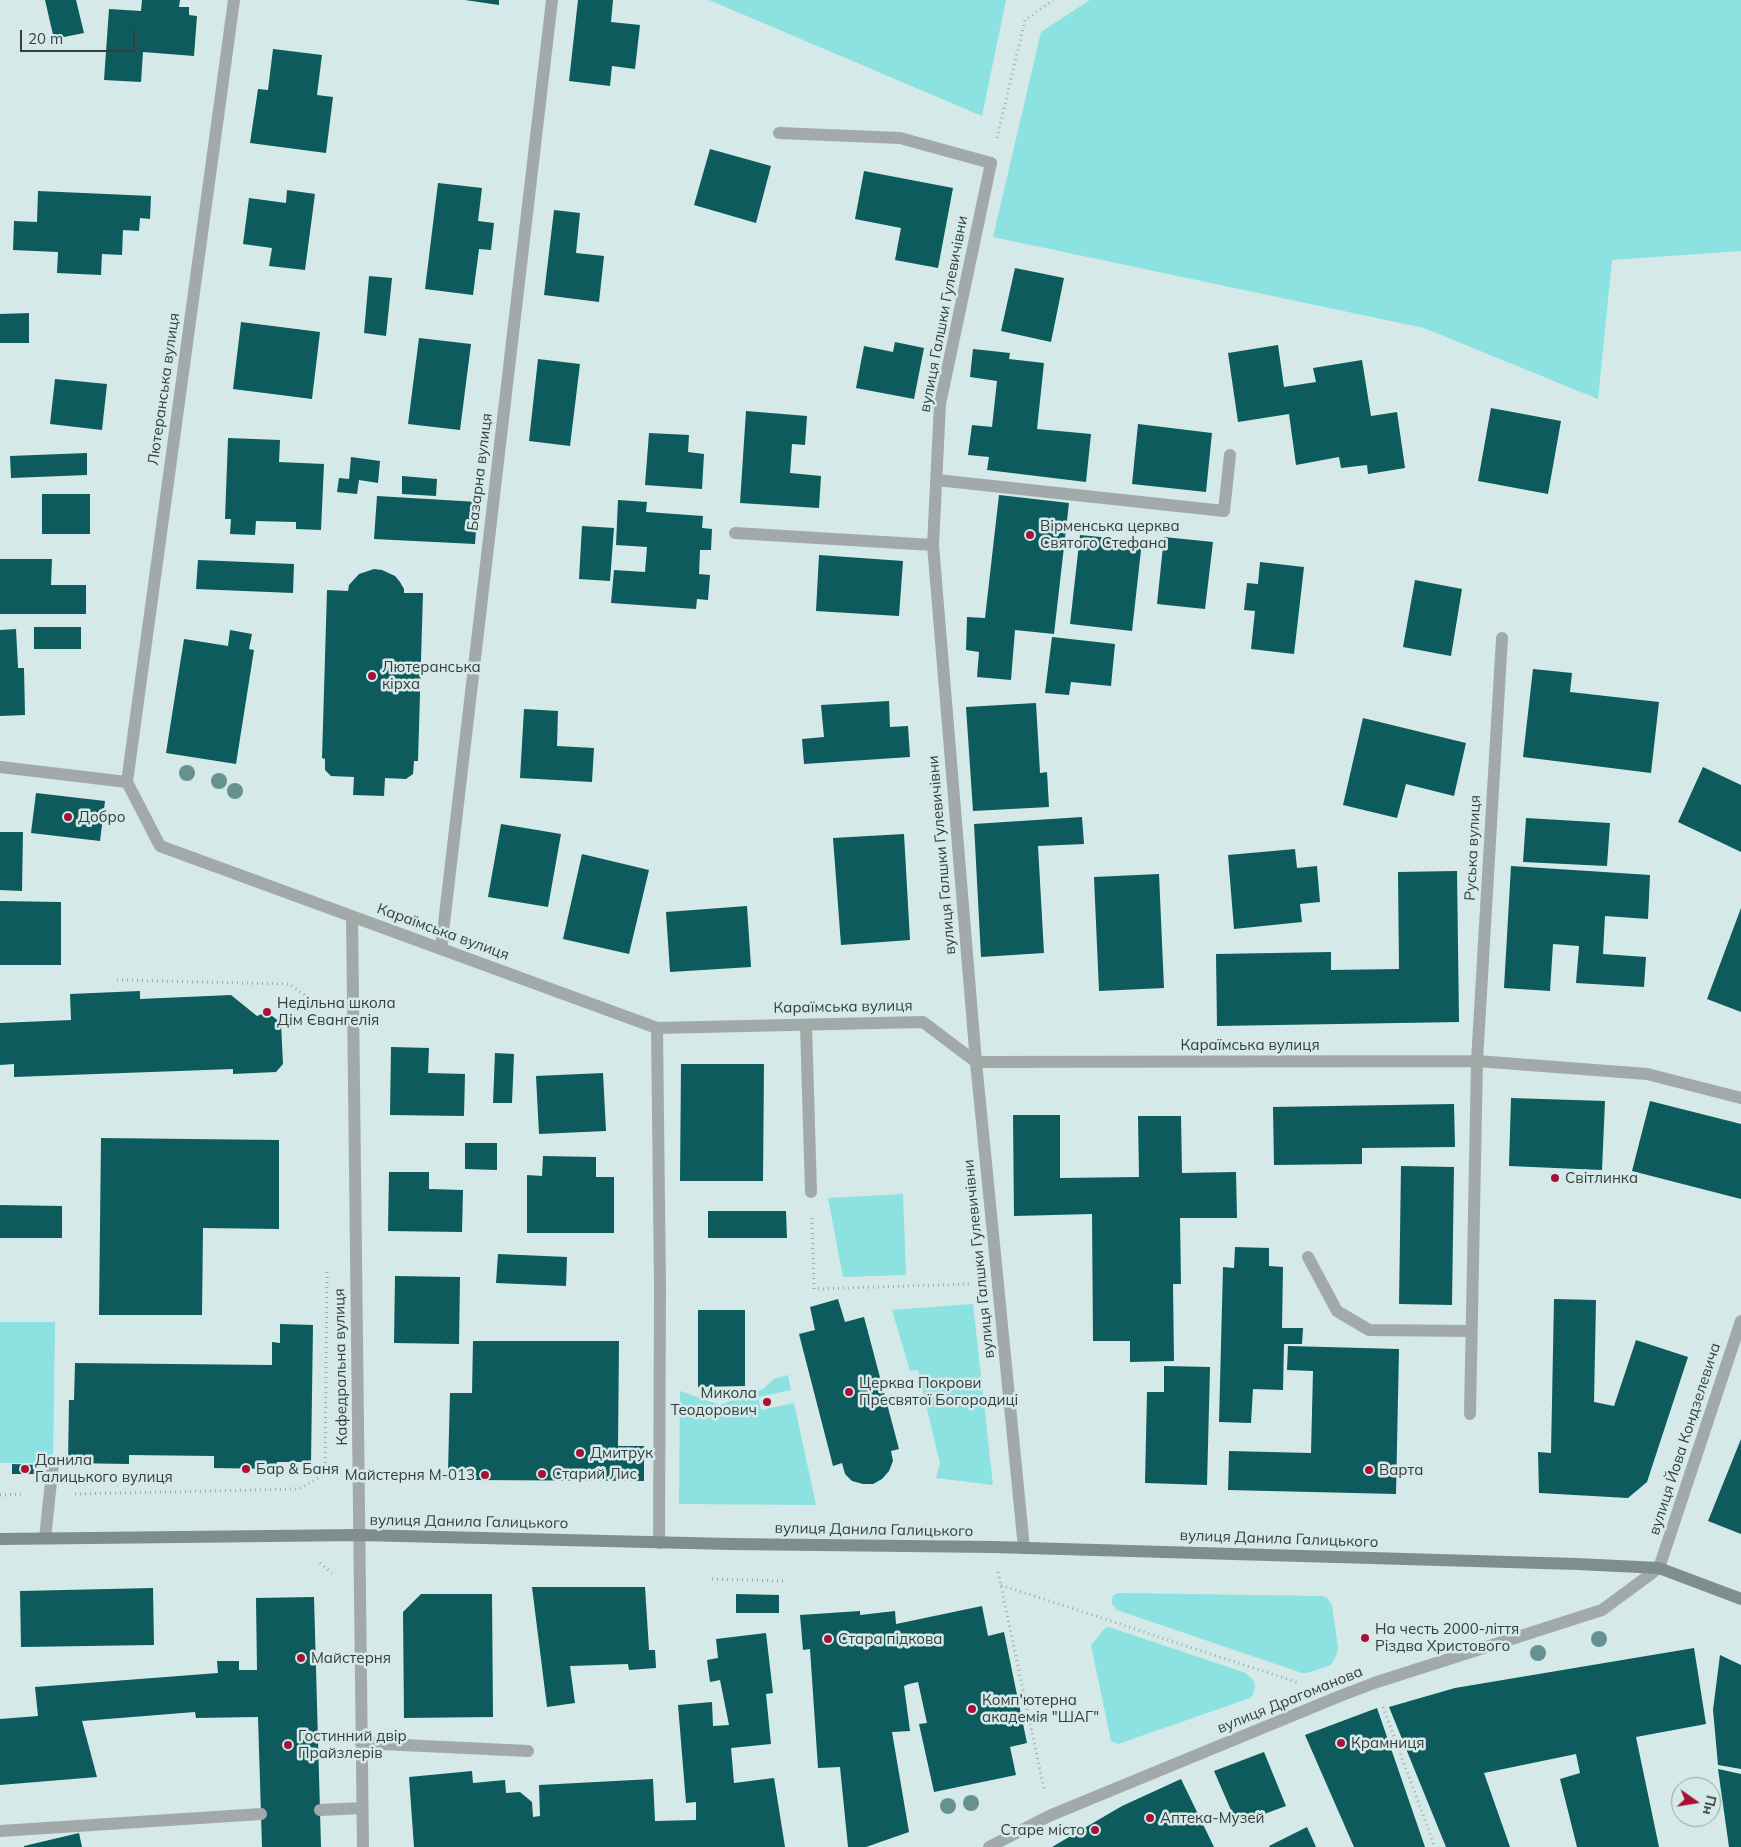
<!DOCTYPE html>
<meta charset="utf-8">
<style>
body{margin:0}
#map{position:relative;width:1741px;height:1847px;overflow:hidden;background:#d4e9e8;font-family:Mulish,sans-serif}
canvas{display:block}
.north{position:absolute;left:1671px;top:1777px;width:50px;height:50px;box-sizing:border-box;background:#d4e9e8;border:1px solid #94a4a4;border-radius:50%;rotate:103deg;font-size:14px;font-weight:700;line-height:20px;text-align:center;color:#353d3d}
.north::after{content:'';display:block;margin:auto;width:18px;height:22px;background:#a81137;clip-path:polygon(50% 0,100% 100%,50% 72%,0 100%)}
.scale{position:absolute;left:20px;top:30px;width:115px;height:22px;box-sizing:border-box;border:2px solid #353d3d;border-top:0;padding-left:6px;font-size:15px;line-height:18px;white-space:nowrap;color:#353d3d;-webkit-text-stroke:4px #d4e9e8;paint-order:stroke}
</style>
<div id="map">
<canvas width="1741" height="1847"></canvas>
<div class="north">Пн</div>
<div class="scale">20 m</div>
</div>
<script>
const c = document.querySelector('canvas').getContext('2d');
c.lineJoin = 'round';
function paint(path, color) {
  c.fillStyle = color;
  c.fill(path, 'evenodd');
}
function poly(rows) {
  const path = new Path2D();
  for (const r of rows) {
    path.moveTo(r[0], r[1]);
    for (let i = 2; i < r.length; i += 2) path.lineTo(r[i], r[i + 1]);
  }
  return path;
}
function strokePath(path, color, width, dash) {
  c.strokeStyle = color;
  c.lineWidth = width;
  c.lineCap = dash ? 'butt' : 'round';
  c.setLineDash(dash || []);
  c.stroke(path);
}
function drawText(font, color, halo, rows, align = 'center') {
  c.font = font + ' Mulish,sans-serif';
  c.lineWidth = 5;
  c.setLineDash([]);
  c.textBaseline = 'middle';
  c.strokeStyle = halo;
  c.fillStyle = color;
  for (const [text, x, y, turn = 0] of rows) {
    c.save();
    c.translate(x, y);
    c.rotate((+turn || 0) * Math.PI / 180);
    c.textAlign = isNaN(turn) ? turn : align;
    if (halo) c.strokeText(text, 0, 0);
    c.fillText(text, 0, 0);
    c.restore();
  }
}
paint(poly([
 [709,0,1006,0,982,116],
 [1090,0,1741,0,1741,251,1612,260,1598,399,1424,328,993,237,1041,32],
 [903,1194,906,1275,843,1277,828,1198],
 [973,1304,993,1485,936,1478,940,1464,918,1370,910,1371,892,1310],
 [0,1322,55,1322,53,1463,0,1463],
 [788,1375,791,1390,758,1397,761,1410,794,1403,816,1505,679,1504,680,1391,720,1405,763,1389,774,1379],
 [1117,1593,1322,1596,1327,1598,1332,1605,1338,1647,1337,1654,1331,1665,1307,1673,1302,1673,1117,1610,1112,1604,1112,1599,1113,1596],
 [1109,1627,1246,1673,1254,1681,1255,1685,1253,1695,1250,1698,1118,1744,1111,1741,1091,1645,1105,1628]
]), '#8ce1e1');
paint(poly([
 [45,0,76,0,84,33,54,39],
 [142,0,180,0,179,7,189,7,189,15,197,16,194,56,143,52,141,82,104,80,109,9,141,11],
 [465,0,499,0,499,5],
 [578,0,613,0,611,22,640,25,635,69,612,66,610,86,569,81],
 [273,49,322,55,317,95,333,97,326,153,250,143,258,89,268,90],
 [710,149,771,166,756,223,694,205],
 [864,171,953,188,938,268,895,260,901,228,855,219],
 [438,183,482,188,478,221,494,223,491,250,479,249,473,295,425,289],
 [287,190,315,194,305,270,269,266,272,248,243,244,249,198,286,203],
 [38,191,151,196,150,219,140,218,139,231,123,230,122,255,102,254,101,275,57,273,58,252,13,250,14,221,37,222],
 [554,210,580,213,576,253,604,256,599,302,544,295],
 [1015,268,1064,278,1051,342,1001,331],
 [369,276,392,278,386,336,364,333],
 [29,313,29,343,0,343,0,314],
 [241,322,320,332,312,399,233,389],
 [419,338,471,344,460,430,408,424],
 [895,342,924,348,914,399,856,388,864,346,893,352],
 [1278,345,1284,387,1316,382,1313,368,1362,360,1371,416,1397,412,1405,468,1368,474,1367,465,1341,468,1339,457,1296,465,1289,414,1238,422,1228,353],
 [973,349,1010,353,1009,359,1044,363,1037,429,1091,434,1086,482,987,470,989,457,968,455,972,425,992,427,997,381,970,377],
 [538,359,580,364,570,446,529,441],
 [55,379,107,384,102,430,50,424],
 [1491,408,1561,421,1548,494,1478,481],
 [746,411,807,416,805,445,792,444,790,473,821,476,819,508,740,503],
 [1138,424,1212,433,1206,492,1132,484],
 [649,433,689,435,688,452,704,454,702,489,645,485],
 [228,438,280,440,279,462,324,464,321,530,296,529,296,522,256,521,255,535,230,534,231,519,225,519],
 [87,453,87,475,11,478,10,456],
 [351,457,380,461,378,483,359,480,357,494,337,492,339,478,349,479],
 [402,476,437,479,436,496,402,494],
 [42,494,90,494,90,534,42,534],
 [999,495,1069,503,1054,634,1015,630,1011,680,977,677,979,652,966,650,967,617,985,618],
 [377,496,478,502,475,544,374,539],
 [618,500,647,502,646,512,703,516,702,528,712,529,711,550,700,550,699,574,710,575,708,600,697,599,696,609,611,603,614,570,645,572,647,547,616,545],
 [582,526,614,528,610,581,579,579],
 [1080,535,1142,541,1132,631,1070,624],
 [1164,537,1213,542,1205,609,1157,604],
 [819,555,903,561,899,616,816,611],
 [0,559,52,559,51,585,86,585,86,614,0,614],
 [198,560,294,564,293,593,196,589],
 [1260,562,1304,567,1294,654,1251,649,1255,611,1244,610,1247,583,1258,584],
 [374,569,382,570,395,576,400,582,404,589,404,593,423,593,418,761,414,761,413,774,406,779,385,778,384,796,353,795,354,777,331,776,325,770,325,759,322,758,327,590,348,591,349,585,359,574],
 [1415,580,1462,589,1451,656,1403,647],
 [34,627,81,627,81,649,34,649],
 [16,629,18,668,24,668,25,715,0,716,0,630],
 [230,630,252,634,249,649,254,650,236,764,166,753,184,639,228,646],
 [1052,637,1115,644,1111,686,1071,682,1069,695,1045,693],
 [1533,669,1572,673,1570,692,1659,702,1651,773,1523,757],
 [889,701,890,727,908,726,910,757,804,764,802,739,824,737,821,705],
 [1036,703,1040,773,1047,772,1049,807,973,811,966,707],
 [524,709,558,711,557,746,594,748,592,782,520,778],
 [1363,718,1466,743,1454,796,1406,784,1397,818,1343,805],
 [1703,767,1741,785,1741,852,1678,822],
 [36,793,105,801,100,841,31,833],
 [1082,817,1084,844,1038,846,1044,953,981,957,974,824],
 [1526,818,1610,823,1607,866,1523,862],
 [501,824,561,834,548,907,488,897],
 [0,832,23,832,22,891,0,890],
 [904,834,910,940,841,945,833,838],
 [1295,849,1297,868,1317,866,1320,902,1300,904,1302,922,1234,929,1228,855],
 [582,854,649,870,629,954,563,939],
 [1511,866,1650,875,1648,919,1605,916,1603,954,1646,957,1644,987,1576,983,1579,946,1553,944,1550,991,1504,988],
 [1457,871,1459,1022,1217,1026,1216,954,1331,952,1331,970,1399,969,1398,872],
 [1159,874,1164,988,1099,991,1094,877],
 [0,901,61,902,61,965,0,965],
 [747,906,751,967,670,972,666,912],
 [1741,908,1741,1012,1707,999],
 [140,991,140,999,231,995,257,1016,267,1012,281,1023,283,1064,276,1072,233,1074,233,1069,14,1077,14,1064,0,1065,0,1023,71,1020,70,994],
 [391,1047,429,1048,428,1073,465,1074,464,1116,390,1115],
 [495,1053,514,1054,512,1103,493,1103],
 [681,1064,764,1064,763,1181,680,1181],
 [603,1073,606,1131,539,1134,536,1076],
 [1511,1098,1605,1101,1602,1170,1509,1166],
 [1650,1101,1741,1124,1741,1199,1632,1171],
 [1454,1104,1455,1147,1362,1148,1362,1164,1274,1165,1273,1107],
 [1013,1115,1060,1115,1060,1178,1139,1177,1138,1116,1181,1116,1182,1173,1236,1172,1237,1218,1180,1218,1181,1284,1173,1284,1174,1361,1130,1362,1130,1341,1093,1341,1092,1214,1014,1216],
 [101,1138,279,1140,279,1229,203,1228,202,1315,99,1315],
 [465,1143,497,1143,497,1170,465,1169],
 [543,1156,596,1157,596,1177,614,1177,614,1233,527,1233,527,1175,542,1176],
 [1401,1166,1454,1167,1452,1305,1399,1304],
 [389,1172,429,1172,429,1189,463,1190,462,1232,388,1231],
 [0,1205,62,1206,62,1238,0,1238],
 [708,1211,786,1211,787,1238,708,1238],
 [1235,1247,1269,1248,1269,1266,1283,1267,1282,1328,1303,1328,1302,1344,1284,1344,1283,1390,1253,1389,1251,1423,1219,1422,1223,1267,1234,1268],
 [498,1254,567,1257,566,1286,496,1283],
 [395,1276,460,1277,459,1344,394,1343],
 [838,1299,845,1322,864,1317,899,1449,891,1451,893,1461,889,1471,882,1479,873,1484,863,1484,852,1481,845,1474,842,1463,833,1466,799,1334,815,1330,810,1307],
 [1554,1299,1596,1300,1594,1402,1614,1406,1636,1340,1688,1357,1647,1482,1628,1498,1539,1493,1538,1452,1551,1453],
 [698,1310,745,1310,745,1386,698,1387],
 [280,1324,313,1325,311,1462,277,1462,277,1469,214,1468,214,1456,129,1455,129,1464,68,1463,69,1400,74,1400,75,1363,272,1365,272,1342,280,1343],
 [473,1341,619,1341,618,1446,644,1446,644,1481,472,1480,472,1472,448,1471,450,1393,472,1393],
 [1288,1346,1399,1349,1396,1494,1228,1490,1229,1451,1311,1453,1313,1371,1287,1370],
 [1164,1366,1210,1367,1207,1485,1145,1483,1147,1392,1164,1392],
 [1741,1439,1741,1534,1708,1521],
 [12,1464,38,1465,38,1474,12,1474],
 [532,1587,645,1587,649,1650,655,1650,656,1668,629,1670,628,1664,570,1666,575,1703,547,1707],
 [153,1588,154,1645,21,1647,20,1591],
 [421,1594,492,1594,493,1717,404,1718,403,1612],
 [736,1594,779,1595,779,1613,736,1613],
 [314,1597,321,1847,262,1847,258,1717,196,1718,195,1712,82,1721,97,1777,0,1785,0,1719,38,1716,35,1687,218,1673,217,1661,239,1661,239,1670,257,1670,256,1598],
 [982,1606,988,1636,1004,1632,1027,1743,1010,1747,1016,1775,934,1792,919,1724,927,1723,918,1682,909,1684,904,1686,910,1731,892,1732,909,1832,866,1847,848,1847,840,1767,818,1768,810,1649,803,1650,800,1615,860,1611,860,1615,895,1611,896,1624],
 [766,1633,773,1693,766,1694,771,1744,731,1748,734,1783,774,1778,785,1847,414,1847,409,1777,472,1771,473,1783,505,1780,506,1793,520,1792,532,1802,533,1817,540,1816,539,1785,653,1779,655,1821,696,1820,696,1802,686,1803,678,1705,712,1702,713,1726,729,1725,720,1680,710,1682,707,1660,718,1658,716,1639],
 [1694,1648,1706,1724,1636,1737,1659,1847,1577,1847,1560,1779,1580,1773,1576,1754,1484,1773,1510,1847,1446,1847,1389,1707,1455,1688],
 [1720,1655,1741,1665,1741,1769,1718,1765,1713,1710],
 [1377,1708,1425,1847,1354,1847,1305,1735],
 [1264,1752,1286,1806,1237,1824,1214,1771],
 [1718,1769,1741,1774,1741,1847,1729,1847],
 [1181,1779,1214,1847,1052,1847,1122,1806],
 [1307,1827,1316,1847,1270,1847,1269,1846],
 [79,1833,82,1847,24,1847,24,1846]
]), '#0d5b5c');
strokePath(poly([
 [997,138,1025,20,1053,0],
 [117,980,289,984,326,1010],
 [812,1218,814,1289,972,1284],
 [75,1494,299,1489,325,1474,327,1269],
 [0,1495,24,1494],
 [320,1563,332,1573],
 [998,1572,1044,1789],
 [712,1579,784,1581],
 [1001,1585,1299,1683],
 [1383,1707,1435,1847]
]), '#9cadac', 3, [1, 4]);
strokePath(poly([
 [779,133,900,138,991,163],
 [937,480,1224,511,1230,455],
 [735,533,933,545],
 [806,1025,811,1192],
 [657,1028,660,1288,659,1543],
 [1308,1257,1337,1311,1369,1330,1471,1331],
 [1470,1414,1477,1061],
 [361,1743,528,1751],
 [320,1810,362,1808],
 [0,1831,261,1814]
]), '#a1aaa9', 12);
strokePath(poly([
 [991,163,940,404,933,545,976,1062,1024,1548],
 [0,767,127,782],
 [127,782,160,846,657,1028,923,1022,976,1062,1477,1061,1647,1074,1741,1098],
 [127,782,234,0],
 [352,916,363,1847],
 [441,949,552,0],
 [1477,1061,1502,638],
 [45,1538,53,1463],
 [989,1847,1049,1816,1340,1696,1374,1683,1602,1610,1659,1568,1741,1321]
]), '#a1aaa9', 12);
strokePath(poly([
 [0,1539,359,1535,730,1544,993,1547,1577,1564,1659,1568,1741,1599]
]), '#808d8d', 12);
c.fillStyle = '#669191';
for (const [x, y] of [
 [187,773],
 [219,781],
 [235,791],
 [1599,1639],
 [1538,1653],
 [971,1803],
 [948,1806]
]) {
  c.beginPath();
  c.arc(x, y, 8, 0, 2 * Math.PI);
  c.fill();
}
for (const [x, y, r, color] of [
 [1030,535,5,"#a81137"],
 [372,676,5,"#a81137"],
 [68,817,5,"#a81137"],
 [267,1012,5,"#a81137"],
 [1555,1178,5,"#a81137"],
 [849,1392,5,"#a81137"],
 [767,1402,5,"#a81137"],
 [580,1453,5,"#a81137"],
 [25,1469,5,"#a81137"],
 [246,1469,5,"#a81137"],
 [1369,1470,5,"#a81137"],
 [542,1474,5,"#a81137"],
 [485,1475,5,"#a81137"],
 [1365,1638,5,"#a81137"],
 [828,1639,5,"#a81137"],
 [301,1658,5,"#a81137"],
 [972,1709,5,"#a81137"],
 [1341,1743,5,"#a81137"],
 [288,1745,5,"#a81137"],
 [1150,1818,5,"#a81137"],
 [1095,1830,5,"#a81137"]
]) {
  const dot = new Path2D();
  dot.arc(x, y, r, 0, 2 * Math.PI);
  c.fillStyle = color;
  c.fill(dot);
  strokePath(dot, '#d4e9e8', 2);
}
drawText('15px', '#353d3d', '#d4e9e8', [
 ["вулиця Галшки Гулевичівни",944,314,-79],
 ["Лютеранська вулиця",164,389,-82],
 ["Базарна вулиця",480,472,-83],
 ["Руська вулиця",1473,848,-87],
 ["вулиця Галшки Гулевичівни",942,855,-95],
 ["Караїмська вулиця",443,932,20],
 ["Караїмська вулиця",843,1007,-1],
 ["Караїмська вулиця",1250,1045],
 ["вулиця Галшки Гулевичівни",979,1259,-96],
 ["Кафедральна вулиця",341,1367,-91],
 ["вулиця Йова Кондзелевича",1685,1439,-72],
 ["вулиця Данила Галицького",469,1522,1],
 ["вулиця Данила Галицького",874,1530,1],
 ["вулиця Данила Галицького",1279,1539,2],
 ["вулиця Драгоманова",1290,1700,-22]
]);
drawText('15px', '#353d3d', '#d4e9e8', [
 ["Вірменська церква",1040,526],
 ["Святого Стефана",1040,543],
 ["Лютеранська",382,667],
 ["кірха",382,684],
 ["Добро",78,817],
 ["Недільна школа",277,1003],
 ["Дім Євангелія",277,1020],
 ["Світлинка",1565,1178],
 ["Церква Покрови",859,1383],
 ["Пресвятої Богородиці",859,1400],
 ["Микола",757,1393,"right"],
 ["Теодорович",757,1410,"right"],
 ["Дмитрук",590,1453],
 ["Данила",35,1460],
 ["Галицького вулиця",35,1477],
 ["Бар & Баня",256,1469],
 ["Варта",1379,1470],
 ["Старий Лис",552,1474],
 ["Майстерня М-013",475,1475,"right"],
 ["На честь 2000-ліття",1375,1629],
 ["Різдва Христового",1375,1646],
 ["Стара підкова",838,1639],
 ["Майстерня",311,1658],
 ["Комп'ютерна",982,1700],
 ["академія \"ШАГ\"",982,1717],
 ["Гостинний двір",298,1736],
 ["Прайзлерів",298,1753],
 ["Крамниця",1351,1743],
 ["Аптека-Музей",1160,1818],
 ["Старе місто",1085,1830,"right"]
], 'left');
</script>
